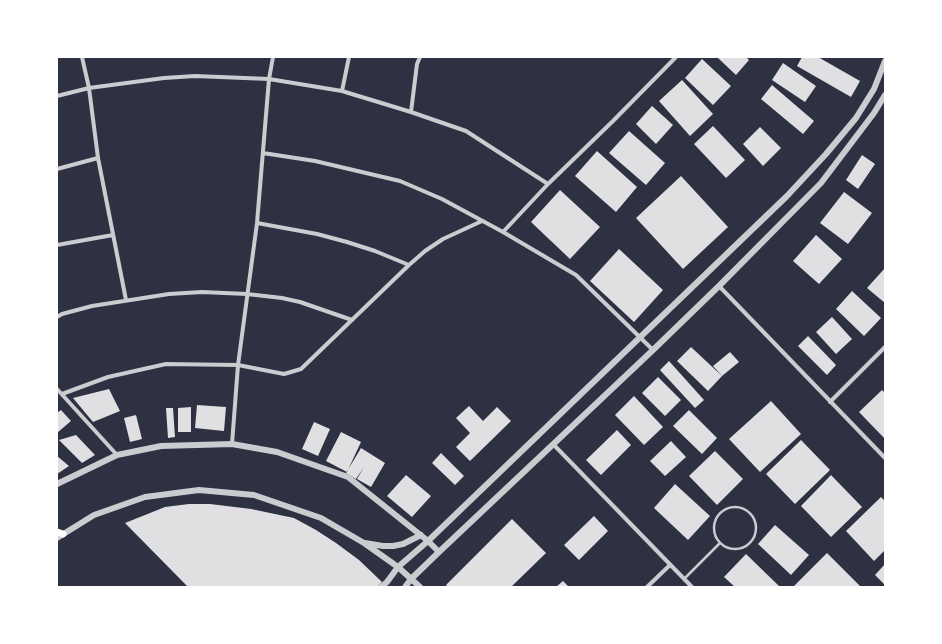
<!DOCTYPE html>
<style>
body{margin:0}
#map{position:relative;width:942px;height:644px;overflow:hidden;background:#2d3142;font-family:Quicksand,sans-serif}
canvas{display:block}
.frame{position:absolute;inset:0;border:58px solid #fff;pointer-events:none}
</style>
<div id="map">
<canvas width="942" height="644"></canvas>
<div class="frame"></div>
</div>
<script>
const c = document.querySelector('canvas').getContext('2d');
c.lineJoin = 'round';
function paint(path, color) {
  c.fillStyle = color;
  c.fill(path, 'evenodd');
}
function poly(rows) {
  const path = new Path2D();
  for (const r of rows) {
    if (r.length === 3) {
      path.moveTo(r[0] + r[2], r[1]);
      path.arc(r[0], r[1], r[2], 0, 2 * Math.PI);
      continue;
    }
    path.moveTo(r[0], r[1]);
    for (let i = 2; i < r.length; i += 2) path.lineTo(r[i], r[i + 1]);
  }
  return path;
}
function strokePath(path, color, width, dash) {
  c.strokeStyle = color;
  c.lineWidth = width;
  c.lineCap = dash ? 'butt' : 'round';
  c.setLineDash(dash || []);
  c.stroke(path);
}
paint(poly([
 [719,57,746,57,749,60,736,75,718,58],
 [802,57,818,57,860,81,851,97,797,66],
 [702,59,731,86,713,105,685,78],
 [783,63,816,86,805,102,772,80],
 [682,80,713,114,690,136,659,101],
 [772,85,814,121,803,134,761,99],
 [652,106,673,125,656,144,636,124],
 [713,126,745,160,726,178,694,144],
 [760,127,781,148,763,166,743,144],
 [629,131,665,163,646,185,609,153],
 [597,151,637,187,616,212,575,176],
 [862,155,875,164,858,189,846,180],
 [681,176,728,227,683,269,636,218],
 [560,190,600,227,570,259,531,222],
 [844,192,872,213,848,244,820,223],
 [816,235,842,259,819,284,793,261],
 [619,249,663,290,634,322,590,281],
 [885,268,885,303,867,288],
 [852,291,881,318,864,336,836,309],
 [832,317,852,339,836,354,816,332],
 [808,336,836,365,827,375,798,346],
 [691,347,722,376,708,391,677,361],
 [730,352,739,362,722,376,713,366],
 [669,361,704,400,695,408,660,370],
 [658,377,681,400,665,416,642,393],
 [109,389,120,411,93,422,73,398],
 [882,390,885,393,885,439,859,412],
 [634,396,663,427,644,445,615,415],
 [771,401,801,434,760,472,729,439],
 [197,405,226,407,224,431,195,428],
 [469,406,483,421,497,407,511,421,470,461,456,447,470,433,456,418],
 [191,407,191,432,178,432,178,408],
 [166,408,173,408,175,437,168,438],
 [61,410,71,421,57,433,57,413],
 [689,410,717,438,702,454,673,426],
 [136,415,142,439,130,442,124,418],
 [314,422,330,429,318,456,302,449],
 [617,430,631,445,601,475,586,460],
 [341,432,361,442,347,472,326,461],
 [76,435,95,455,82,463,59,440],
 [801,440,830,470,795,504,766,474],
 [671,441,686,457,665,476,650,461],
 [361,448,385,463,371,487,357,479,364,467,356,479,346,473],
 [715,451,743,479,717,505,689,476],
 [441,453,464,476,455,485,432,463],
 [57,456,69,466,57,474],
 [406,475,431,496,412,517,387,496],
 [831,475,862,507,831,537,801,506],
 [675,484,710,516,688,540,654,508],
 [881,497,885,501,885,550,874,561,846,531],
 [189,504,210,504,251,509,294,518,316,530,336,543,359,560,382,582,377,587,188,587,125,523,165,507],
 [594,516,608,531,579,560,564,545],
 [512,519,546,553,511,587,448,587,446,585],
 [775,525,809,555,791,575,758,544],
 [827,553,861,587,793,587],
 [746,554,779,586,778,587,735,587,724,577],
 [885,564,885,585,875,575],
 [563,581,569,587,556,587]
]), '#e0e0e3');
strokePath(poly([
 [735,528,21],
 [684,579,720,543]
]), '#caccd0', 2.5);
strokePath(poly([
 [82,57,89,88,98,158,126,300],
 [342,91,349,57],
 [57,96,89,88,164,78,195,76,269,79,342,91,411,112,466,131,548,184],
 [411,112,417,64,420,57],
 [263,153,315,161,400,181,442,199,503,232,576,275,653,350],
 [57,169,98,158],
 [257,223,317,234,347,242,375,251,409,265],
 [503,232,548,184,613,121,676,57],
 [57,245,113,235],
 [719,286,885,458],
 [57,317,62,314,92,306,169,294,202,292,247,294,282,298,300,302,352,320],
 [57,389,117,455],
 [62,394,108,377,166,364,238,365,284,374,301,369,409,265,425,251,443,239,482,221],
 [830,402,885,347],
 [232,444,238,365,257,223,269,79,273,57],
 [553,444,692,587],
 [647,587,670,565]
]), '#caccd0', 4);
strokePath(poly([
 [57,484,117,455,161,446,232,444,277,452,348,477,428,541,439,552],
 [57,538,94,515,145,497,199,490,254,495,321,518,364,543,398,567,420,587],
 [365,543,383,546,393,546,403,544,421,535],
 [381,587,387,582,398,567,428,541,787,196,826,154,856,118,874,89,885,61],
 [405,587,411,579,439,552,653,350,719,286,821,183,874,113,885,95]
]), '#caccd0', 6);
strokePath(poly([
 [57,532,63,534]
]), '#fff', 7);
</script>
